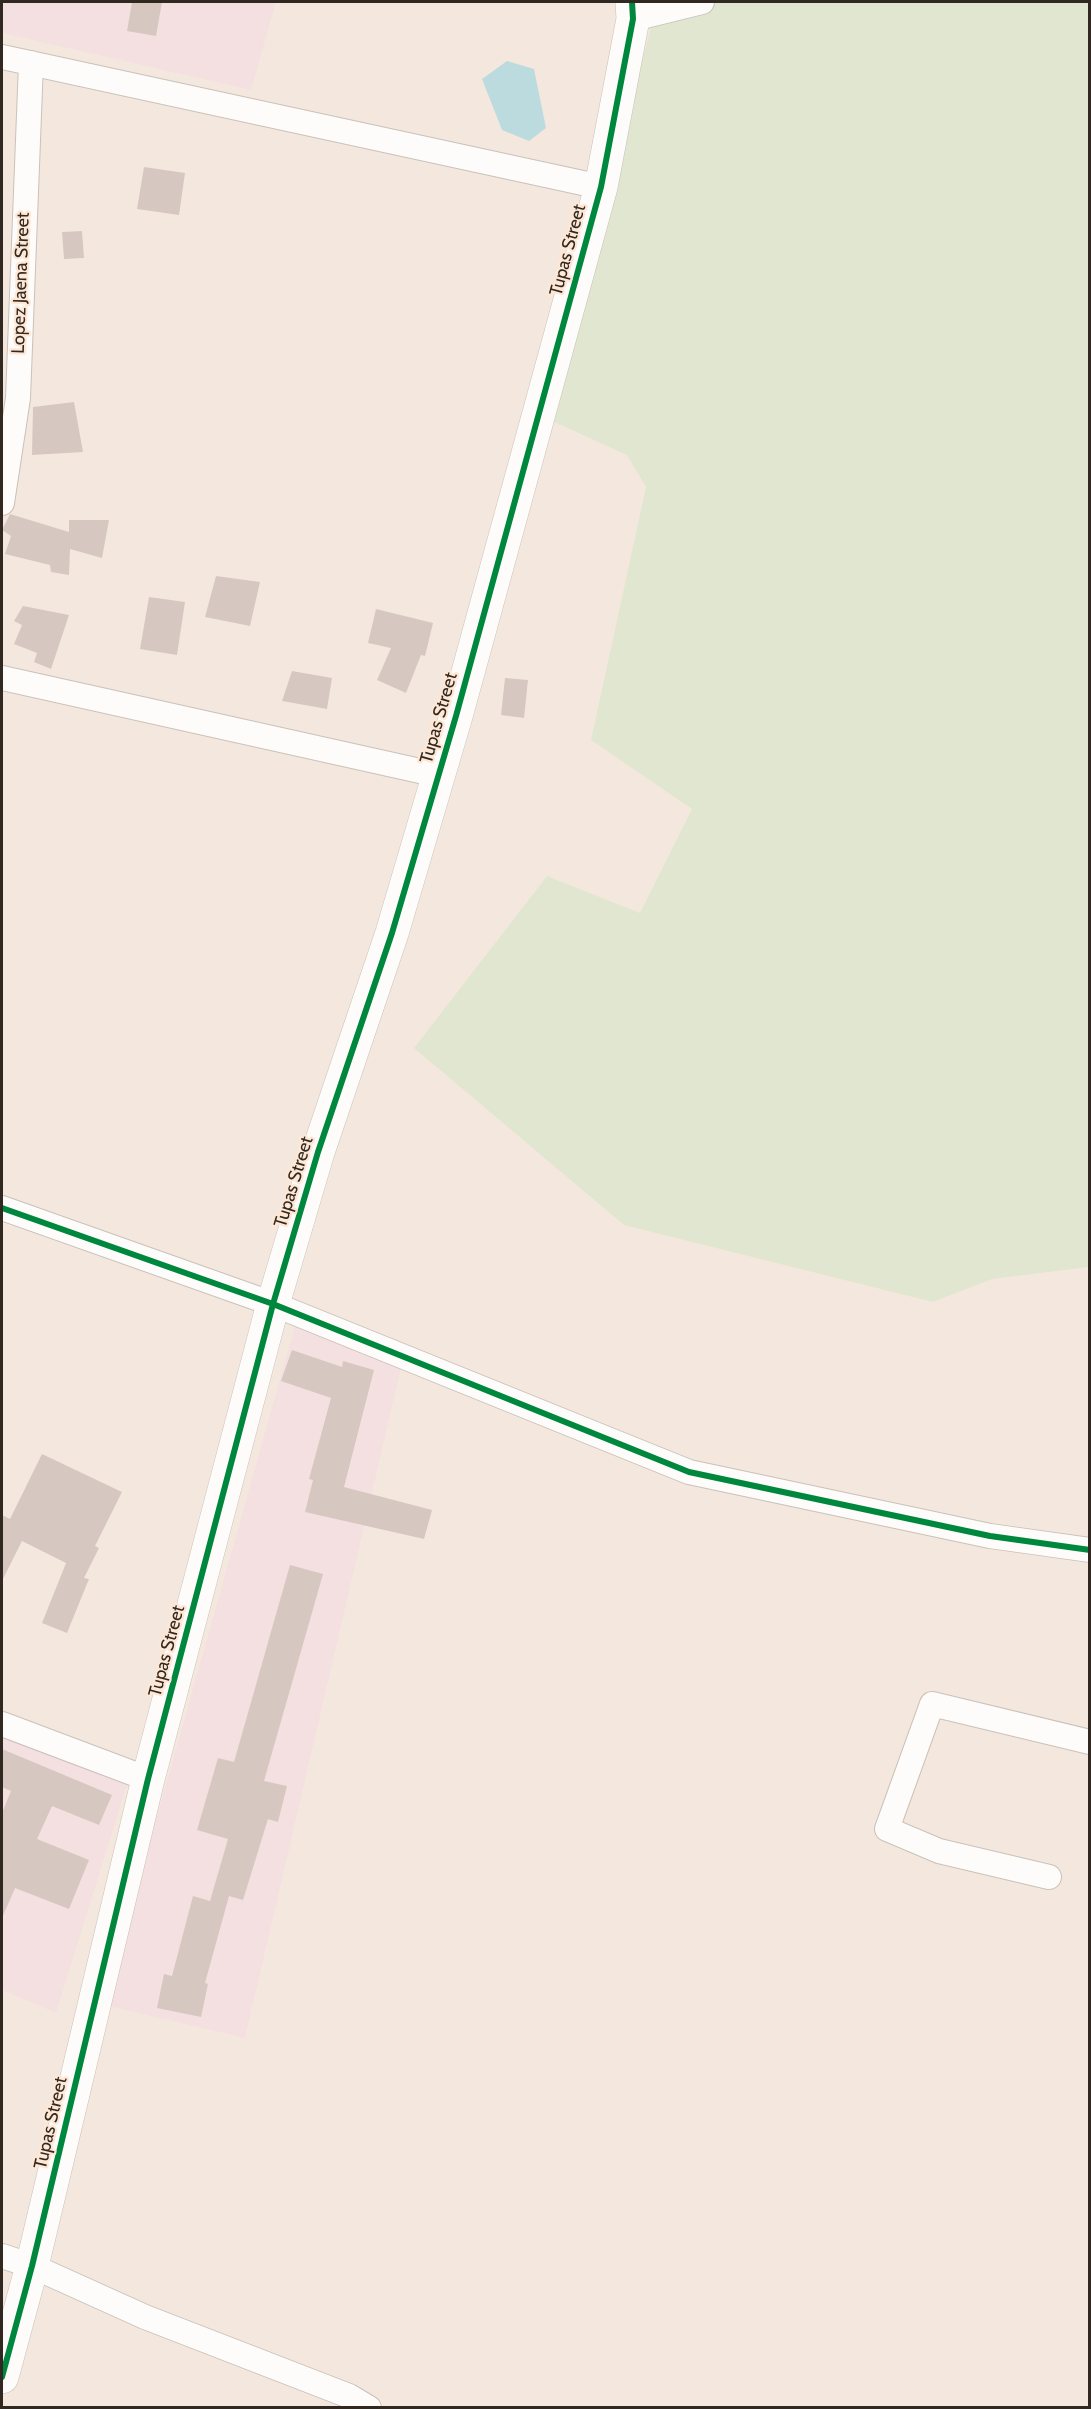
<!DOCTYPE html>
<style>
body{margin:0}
#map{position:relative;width:1091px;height:2409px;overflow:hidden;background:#f4e8de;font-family:Cabin,sans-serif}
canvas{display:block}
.frame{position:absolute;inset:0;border:3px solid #302821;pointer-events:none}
</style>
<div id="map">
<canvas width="1091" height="2409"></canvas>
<div class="frame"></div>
</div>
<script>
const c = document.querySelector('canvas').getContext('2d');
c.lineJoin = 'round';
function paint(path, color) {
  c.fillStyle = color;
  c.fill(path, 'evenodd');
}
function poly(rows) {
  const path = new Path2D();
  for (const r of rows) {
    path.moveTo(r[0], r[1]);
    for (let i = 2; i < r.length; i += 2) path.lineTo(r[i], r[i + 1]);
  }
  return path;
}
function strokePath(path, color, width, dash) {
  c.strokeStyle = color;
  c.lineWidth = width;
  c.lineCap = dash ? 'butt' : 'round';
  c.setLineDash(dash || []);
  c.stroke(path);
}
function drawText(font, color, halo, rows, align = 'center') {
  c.font = font + ' Cabin,sans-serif';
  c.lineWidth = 4.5;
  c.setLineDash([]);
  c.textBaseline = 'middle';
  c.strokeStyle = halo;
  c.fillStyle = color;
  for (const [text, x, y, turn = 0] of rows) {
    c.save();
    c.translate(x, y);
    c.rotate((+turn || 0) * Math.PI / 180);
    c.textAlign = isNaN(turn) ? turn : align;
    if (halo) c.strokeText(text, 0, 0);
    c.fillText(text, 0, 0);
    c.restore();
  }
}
paint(poly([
 [2,2,276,2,251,90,2,33],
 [295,1326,401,1368,245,2038,104,2005],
 [2,1737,127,1785,56,2013,2,1990]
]), '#f4e0e0');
paint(poly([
 [719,2,1089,2,1089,1267,992,1279,933,1302,624,1225,414,1048,547,876,640,913,692,809,591,740,646,487,627,455,550,420,652,23]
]), '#e0e6d0');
paint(poly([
 [507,61,534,69,546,128,529,141,502,130,482,79]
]), '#bbdbdf');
paint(poly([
 [132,2,162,2,156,36,127,31],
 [144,167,185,173,179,215,137,209],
 [82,231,84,258,64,259,62,232],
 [74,402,83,452,32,455,33,407],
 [10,514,69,532,69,520,109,520,102,558,70,549,69,575,51,572,50,565,5,554,11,536,2,530],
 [216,576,260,582,250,626,205,617],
 [149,597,185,602,177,655,140,649],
 [23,606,69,615,51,669,34,662,37,653,14,644,22,625,14,621],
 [376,609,433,623,425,656,421,655,406,693,377,680,391,648,368,643],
 [292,671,332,678,327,709,282,701],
 [505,678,528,680,524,718,501,715],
 [292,1350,342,1367,343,1361,374,1370,344,1487,432,1510,424,1539,305,1512,313,1480,309,1479,331,1398,281,1381],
 [42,1454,122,1492,95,1546,99,1548,84,1578,89,1579,67,1633,42,1623,66,1563,22,1541,2,1581,2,1515,10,1519],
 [290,1565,323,1574,264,1781,287,1786,278,1822,268,1819,243,1900,229,1896,205,1983,208,1984,201,2017,157,2008,164,1974,172,1976,193,1896,210,1901,228,1839,197,1830,218,1758,234,1762],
 [2,1749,112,1795,99,1825,52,1806,37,1839,89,1860,69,1909,15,1888,2,1918,2,1813,11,1791,2,1787]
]), '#d6c8c1');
const street = poly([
 [633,19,702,2],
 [2,57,601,187],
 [2,503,18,398,31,63],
 [2,678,438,775],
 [2,1208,273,1304,689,1472,990,1536,1090,1550],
 [2,1724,148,1779],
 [1049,1877,939,1851,887,1829,932,1704,1090,1742],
 [2,2256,32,2266,145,2317,349,2396,369,2408]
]);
const secondary = poly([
 [2,2377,32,2266,148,1779,273,1304,318,1152,392,933,456,716,601,187,633,19,632,2]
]);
strokePath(street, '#cac1b9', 26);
strokePath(secondary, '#cac1b9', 34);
strokePath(street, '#fdfcfa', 24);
strokePath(secondary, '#fdfcfa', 33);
strokePath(poly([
 [2,1208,273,1304,689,1472,990,1536,1090,1550],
 [2,2377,32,2266,148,1779,273,1304,318,1152,392,933,456,716,601,187,633,19,632,2]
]), '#00873e', 6);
drawText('18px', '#302821', '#fee7d4', [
 ["Tupas Street",568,250,-75],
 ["Lopez Jaena Street",21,283,-88],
 ["Tupas Street",439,718,-74],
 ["Tupas Street",294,1182,-73],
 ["Tupas Street",167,1651,-75],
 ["Tupas Street",51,2123,-77]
]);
</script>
